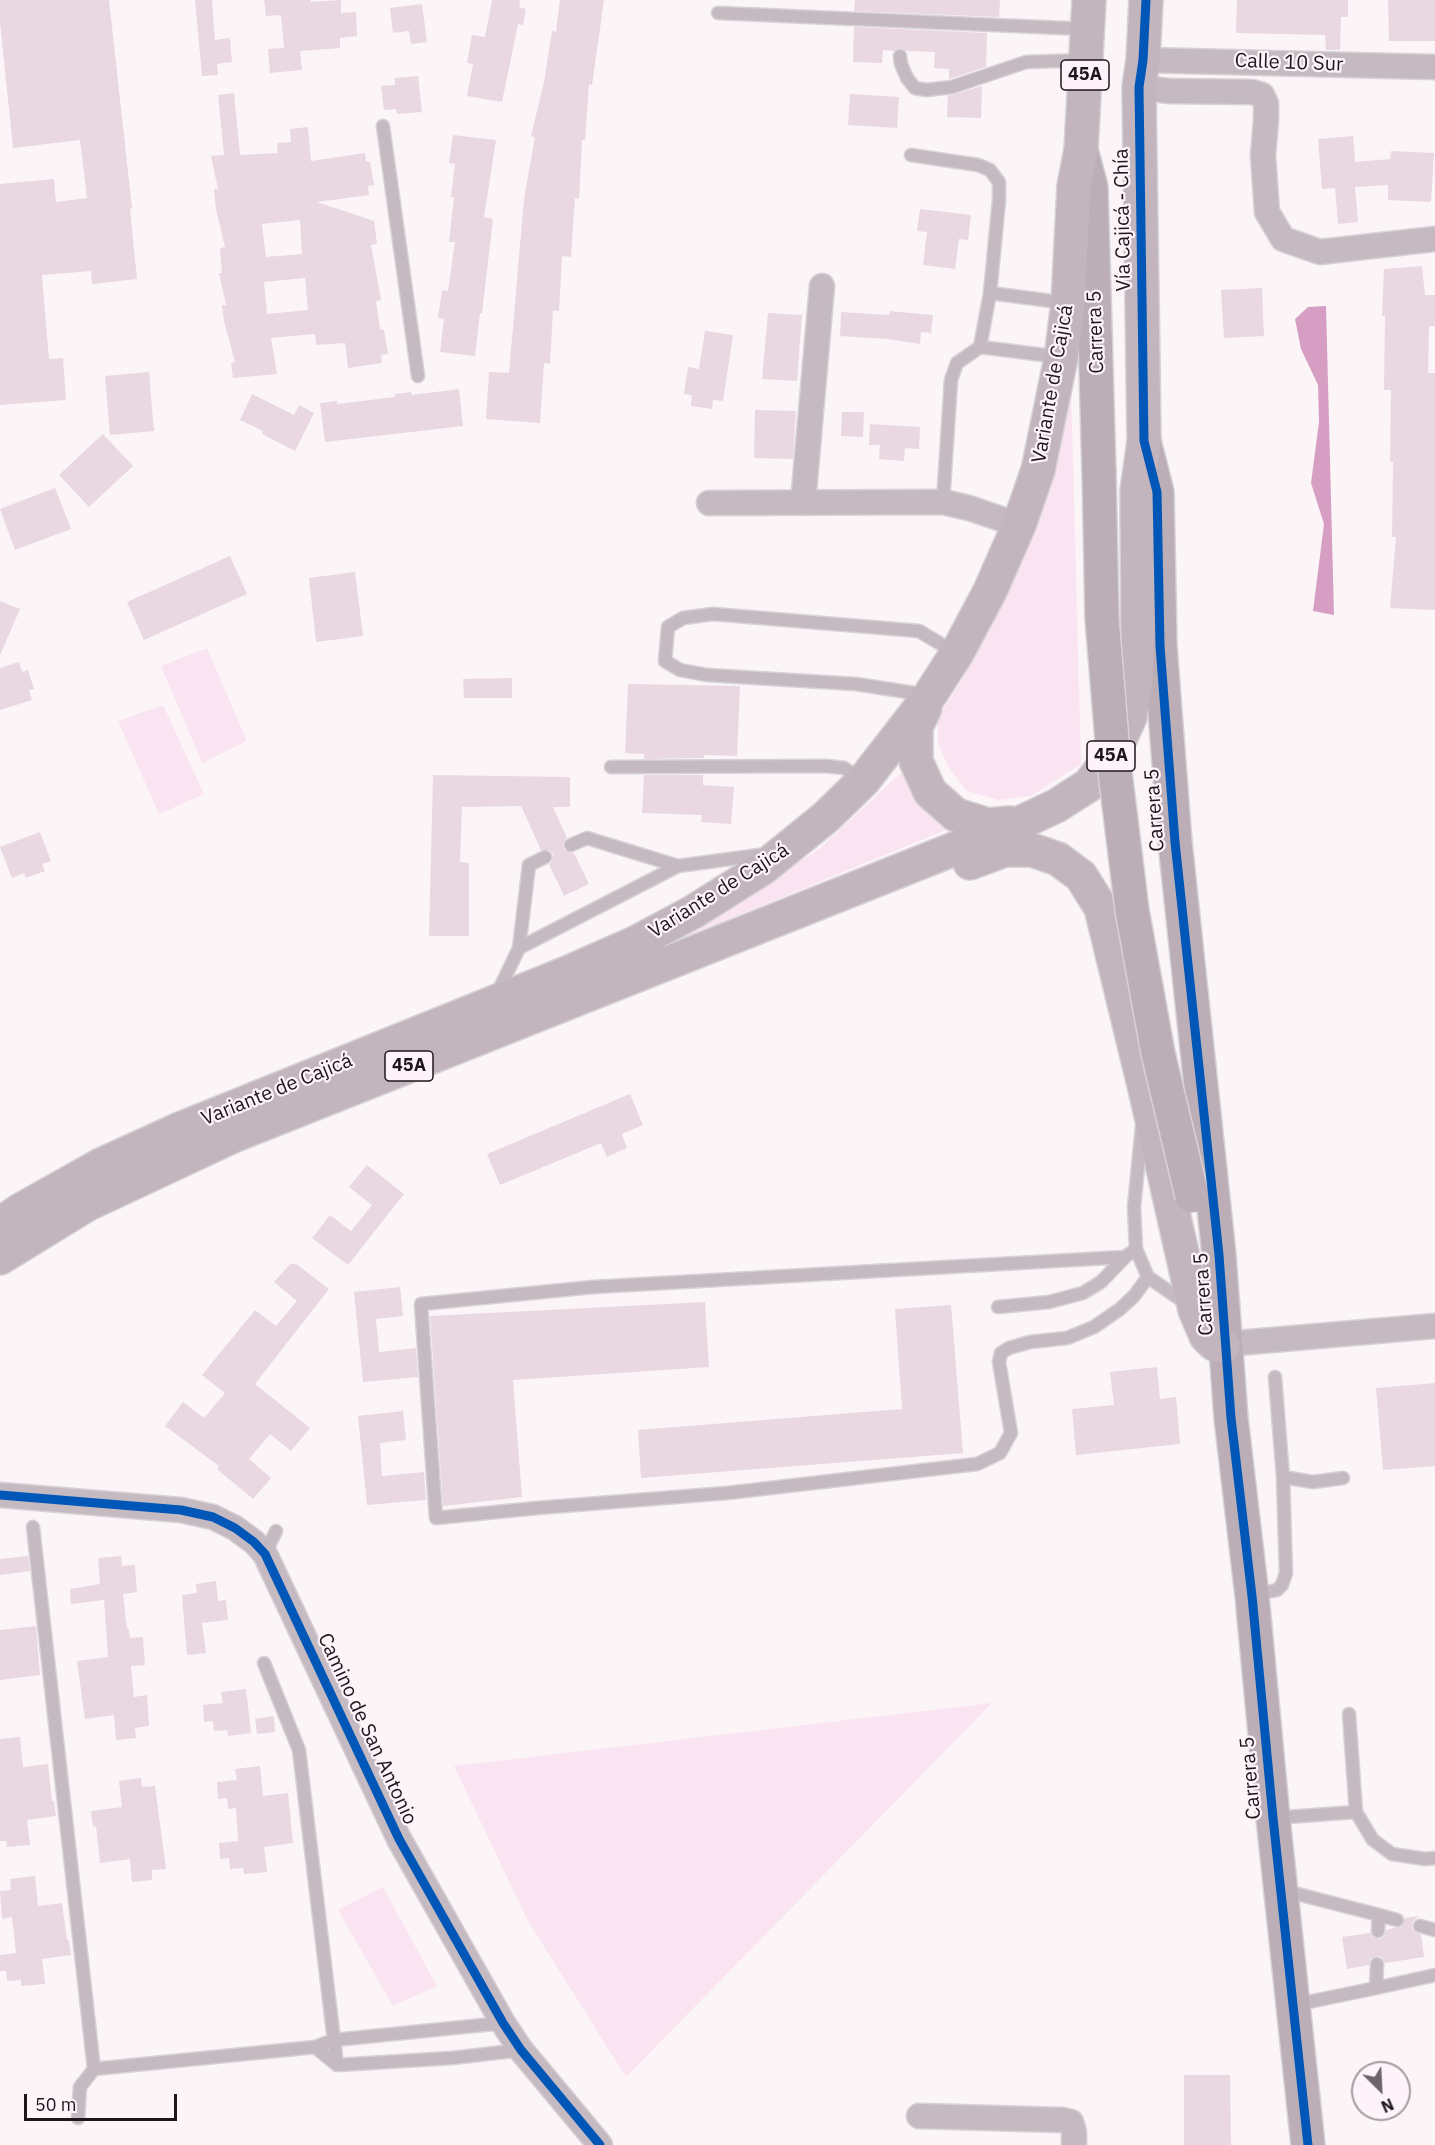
<!DOCTYPE html>
<meta charset="utf-8">
<style>
body{margin:0}
#map{position:relative;width:1435px;height:2145px;overflow:hidden;background:#fbf5f8;font-family:"IBM Plex Sans",sans-serif}
canvas{display:block}
.north{position:absolute;left:1351px;top:2061px;width:60px;height:60px;box-sizing:border-box;background:#fdf3f9;border:2px solid #a49ba1;border-radius:50%;rotate:156deg;font-size:16px;font-weight:700;line-height:24px;text-align:center;color:#1f161c}
.north::after{content:'';display:block;margin:auto;width:21px;height:27px;background:#6c6469;clip-path:polygon(50% 0,100% 100%,50% 72%,0 100%)}
.scale{position:absolute;left:24px;top:2094px;width:153px;height:27px;box-sizing:border-box;border:3px solid #1f161c;border-top:0;padding-left:8px;font-size:18px;line-height:21px;white-space:nowrap;color:#1f161c;-webkit-text-stroke:4px #fdf3f9;paint-order:stroke}
</style>
<div id="map">
<canvas width="1435" height="2145"></canvas>
<div class="north">N</div>
<div class="scale">50 m</div>
</div>
<script>
const c = document.querySelector('canvas').getContext('2d');
c.lineJoin = 'round';
function paint(path, color) {
  c.fillStyle = color;
  c.fill(path, 'evenodd');
}
function poly(rows) {
  const path = new Path2D();
  for (const r of rows) {
    path.moveTo(r[0], r[1]);
    for (let i = 2; i < r.length; i += 2) path.lineTo(r[i], r[i + 1]);
  }
  return path;
}
function strokePath(path, color, width, dash) {
  c.strokeStyle = color;
  c.lineWidth = width;
  c.lineCap = dash ? 'butt' : 'round';
  c.setLineDash(dash || []);
  c.stroke(path);
}
function drawText(font, color, halo, rows, align = 'center') {
  c.font = font + ' "IBM Plex Sans",sans-serif';
  c.lineWidth = 4.5;
  c.setLineDash([]);
  c.textBaseline = 'middle';
  c.strokeStyle = halo;
  c.fillStyle = color;
  for (const [text, x, y, turn = 0] of rows) {
    c.save();
    c.translate(x, y);
    c.rotate((+turn || 0) * Math.PI / 180);
    c.textAlign = isNaN(turn) ? turn : align;
    if (halo) c.strokeText(text, 0, 0);
    c.fillText(text, 0, 0);
    c.restore();
  }
}
paint(poly([
 [1071,388,1081,764,1031,796,999,800,967,791,948,766,938,743,938,717,964,677],
 [207,648,247,741,202,763,161,666],
 [163,705,204,794,159,814,118,721],
 [901,773,924,806,948,829,675,941,818,850],
 [992,1703,626,2077,528,1921,454,1766],
 [383,1887,437,1986,393,2006,338,1910]
]), '#fae4f1');
paint(poly([
 [1326,306,1334,615,1313,611,1324,524,1311,483,1319,422,1318,385,1301,349,1295,319,1308,307]
]), '#d79ec3');
paint(poly([
 [0,0,109,0,132,208,130,209,137,279,92,284,91,271,42,275,49,359,63,358,66,400,0,405,0,184,54,179,56,202,87,198,80,140,13,148,0,22],
 [195,0,212,0,215,40,230,38,232,62,217,64,218,75,202,76],
 [264,0,311,0,311,2,341,0,341,13,356,12,357,36,340,38,340,48,300,51,302,70,270,73,268,49,284,48,281,15,266,16],
 [492,0,520,0,519,7,526,9,523,25,518,24,502,102,467,96,473,64,467,63,472,35,485,37],
 [560,0,604,0,592,85,589,84,585,140,582,140,579,199,575,198,571,257,562,256,559,311,553,310,550,364,544,363,540,423,486,419,489,372,509,373,524,199,535,137,531,136,544,82,552,31,556,32],
 [855,0,1000,0,999,17,854,11],
 [1237,0,1348,0,1348,17,1341,17,1340,50,1326,50,1325,35,1236,33],
 [1388,0,1435,0,1435,41,1389,41],
 [422,4,427,42,411,44,409,31,393,33,390,8],
 [854,27,987,33,986,67,949,79,949,69,934,68,935,52,907,51,900,48,894,51,883,50,882,63,853,62],
 [418,76,422,112,397,114,396,109,384,110,381,86,395,85,395,78],
 [982,86,981,118,947,117,948,96],
 [234,93,240,155,278,153,277,143,291,142,290,129,308,127,311,161,365,153,366,161,370,162,374,185,368,186,369,195,317,202,374,221,377,244,371,245,381,300,376,301,380,329,384,330,388,354,381,355,382,363,348,368,345,343,316,345,315,334,271,338,277,374,233,378,231,363,235,362,224,321,222,305,226,305,219,273,222,273,220,248,225,247,216,209,214,189,218,189,211,156,224,155,218,95],
 [300,220,302,254,266,257,262,224],
 [305,278,308,310,267,314,264,282],
 [850,94,899,97,897,128,848,125],
 [453,135,496,140,484,217,493,219,482,313,480,313,475,356,440,352,444,319,438,318,442,290,448,291,455,242,449,242,454,197,451,197,455,164,449,163],
 [1353,136,1355,162,1390,159,1391,151,1434,153,1431,202,1388,200,1388,185,1355,187,1358,222,1338,224,1335,188,1322,189,1318,139],
 [920,209,971,215,968,240,959,239,955,269,923,265,927,232,917,231],
 [1422,266,1425,295,1435,295,1435,326,1429,326,1428,373,1435,373,1435,610,1390,608,1396,537,1392,537,1393,462,1390,462,1391,390,1384,390,1385,315,1382,316,1384,269],
 [1262,288,1264,336,1224,338,1221,290],
 [890,311,933,315,931,333,921,332,920,344,887,339,840,336,841,312,889,315],
 [768,313,802,315,797,381,762,379],
 [705,331,733,335,723,401,713,400,712,409,691,406,692,395,684,394,688,367,699,369],
 [149,372,154,431,110,435,105,376],
 [459,389,463,426,325,442,320,403,337,401,337,404,395,397,395,394,411,392,412,395],
 [252,394,294,415,299,405,314,413,295,451,262,434,263,431,240,420],
 [755,410,796,411,793,459,754,458],
 [842,412,864,412,863,437,841,436],
 [870,424,920,427,919,449,905,448,904,461,879,459,880,445,869,445],
 [103,434,133,466,89,507,59,475],
 [55,488,71,529,15,550,0,509],
 [230,556,247,594,144,640,127,602],
 [355,572,363,636,316,642,309,578],
 [0,601,20,609,0,655],
 [19,662,22,672,28,670,34,689,29,690,32,700,0,710,0,668],
 [512,678,512,698,464,698,463,679],
 [628,684,740,686,737,756,704,755,704,758,644,759,644,754,625,753],
 [433,775,570,777,570,807,553,807,567,838,563,844,564,849,570,853,574,853,589,884,564,896,549,864,552,861,553,854,549,850,541,850,521,806,462,807,460,862,469,863,469,936,429,936],
 [644,775,703,775,703,785,734,787,731,824,701,822,702,815,642,813],
 [40,832,51,861,42,864,45,871,26,878,24,873,12,878,0,847],
 [630,1094,643,1125,622,1134,627,1148,607,1157,601,1143,500,1185,487,1154],
 [367,1165,404,1194,348,1265,312,1238,330,1215,351,1231,372,1205,349,1187],
 [290,1264,296,1264,329,1289,255,1384,310,1428,291,1451,270,1434,249,1459,271,1478,253,1499,217,1469,219,1466,165,1426,183,1402,204,1418,225,1393,202,1375,255,1310,276,1326,297,1301,274,1282],
 [400,1287,403,1316,376,1319,379,1352,416,1348,418,1377,363,1382,354,1292],
 [705,1302,709,1367,513,1380,522,1497,443,1506,430,1316],
 [951,1305,963,1453,641,1478,638,1430,902,1409,895,1309],
 [1157,1367,1160,1399,1176,1397,1180,1444,1076,1455,1072,1409,1114,1405,1110,1372],
 [1435,1383,1435,1466,1383,1470,1376,1388],
 [403,1411,406,1440,380,1443,382,1476,424,1472,426,1500,367,1505,358,1416],
 [28,1556,30,1571,0,1575,0,1559],
 [121,1556,122,1566,135,1565,137,1592,123,1594,127,1629,129,1629,130,1638,143,1637,145,1665,131,1666,134,1697,147,1695,149,1726,135,1728,136,1738,116,1740,114,1715,85,1719,77,1661,108,1657,104,1600,71,1604,70,1589,100,1584,98,1558],
 [216,1581,218,1601,226,1600,228,1620,202,1623,206,1653,187,1655,182,1595,197,1593,196,1584],
 [36,1626,40,1675,0,1680,0,1630],
 [246,1689,251,1733,228,1736,227,1730,214,1731,213,1721,204,1722,203,1705,223,1703,221,1692],
 [274,1716,275,1732,257,1734,255,1719],
 [20,1737,23,1767,48,1764,52,1801,54,1801,56,1816,27,1820,30,1845,7,1847,6,1841,0,1841,0,1739],
 [260,1766,263,1796,288,1793,293,1843,264,1847,267,1872,244,1874,243,1868,230,1869,229,1858,220,1859,219,1843,238,1841,236,1808,228,1809,227,1798,218,1799,217,1782,237,1780,235,1769],
 [141,1778,142,1787,155,1786,166,1869,152,1870,152,1880,132,1882,130,1859,100,1863,96,1826,93,1827,91,1811,122,1807,119,1781],
 [35,1876,38,1906,62,1903,67,1940,69,1940,71,1955,42,1959,45,1984,21,1986,21,1980,7,1981,6,1971,0,1971,0,1955,16,1953,12,1917,2,1919,0,1891,11,1890,10,1879],
 [1418,1916,1412,1923,1412,1928,1415,1932,1421,1935,1424,1957,1385,1963,1382,1957,1377,1956,1370,1959,1369,1965,1347,1969,1342,1937,1370,1933,1374,1938,1381,1939,1385,1935,1386,1930,1402,1926,1405,1918],
 [1184,2075,1230,2075,1231,2145,1184,2145]
]), '#e9d7e2');
const lane = poly([
 [718,13,1086,29],
 [900,56,901,64,907,78,915,88,926,90,952,87,1026,62,1085,60],
 [383,126,418,376],
 [911,155,978,165,990,170,999,182,999,200,990,293,980,347],
 [990,293,1067,303],
 [943,502,951,380,957,363,980,347,1060,357],
 [927,695,856,684,707,675,680,670,665,661,668,627,683,618,713,614,919,631,956,653],
 [611,767,826,766,844,768,863,780],
 [571,845,587,838,678,866],
 [519,948,529,865,545,857],
 [497,994,519,948,678,866,767,854],
 [1142,1126,1134,1207,1136,1249,1148,1277,1187,1304],
 [1136,1249,1125,1257,593,1287,421,1304,436,1518,537,1508,727,1493,977,1464,1000,1453,1011,1433,999,1362,1001,1353,1009,1348,1030,1342,1067,1338,1094,1327,1120,1309,1134,1296,1148,1277],
 [998,1307,1049,1302,1083,1293,1101,1282,1125,1257],
 [1275,1377,1283,1477],
 [33,1527,94,2069],
 [265,1554,276,1531],
 [1253,1595,1277,1590,1282,1585,1286,1573,1283,1477,1313,1482,1343,1478],
 [264,1663,299,1750,337,2065],
 [1356,1812,1373,1840,1392,1854,1425,1859,1435,1858],
 [1273,1818,1356,1812,1349,1714],
 [1282,1890,1379,1915,1378,1931],
 [1379,1915,1397,1920],
 [1420,1926,1435,1930],
 [1376,1988,1435,1975],
 [1294,2005,1376,1988,1377,1964],
 [315,2047,337,2065,452,2058,521,2050],
 [78,2118,80,2087,94,2069,315,2047,334,2040,503,2023]
]);
const street = poly([
 [1143,60,1435,67],
 [1139,87,1168,91,1252,92,1262,95,1266,103,1266,121,1263,155,1267,212,1283,239,1320,252,1435,239],
 [709,503,943,502,969,508,1019,525],
 [803,503,822,286],
 [1226,1344,1435,1326],
 [0,1495,181,1510,213,1517,235,1528,254,1542,265,1554,399,1839,503,2023,521,2050,600,2145],
 [919,2116,1063,2120,1071,2122,1074,2132,1074,2145]
]);
const secondary = poly([
 [1081,150,1091,187,1099,472],
 [1144,441,1157,492,1160,646,1175,842,1219,1255,1231,1418,1252,1596,1273,1818,1308,2145]
]);
const highway = poly([
 [925,708,916,727,916,761,930,792,956,815,988,825,1010,823],
 [970,863,1005,850,1032,850,1058,859,1081,876,1101,908,1145,1089,1195,1310,1206,1336,1214,1344,1223,1346],
 [0,1224,19,1211,101,1165,180,1129,567,973,635,943,693,912,763,868,826,817,864,780,930,695,957,653,990,591,1019,525,1038,470,1061,358,1068,303,1074,186,1081,150,1089,0],
 [0,1258,88,1204,233,1136,1022,822,1056,806,1089,785,1115,750,1130,717,1136,677,1138,633,1137,491,1144,441,1139,87,1143,60,1146,0]
]);
strokePath(lane, '#d7d2d5', 15);
strokePath(street, '#d7d2d5', 27);
strokePath(secondary, '#d7d2d5', 36);
strokePath(highway, '#d7d2d5', 36);
strokePath(lane, '#c5bac1', 12);
strokePath(street, '#c5bac1', 24);
strokePath(secondary, '#bbaeb6', 33);
strokePath(highway, '#c3b5bd', 33);
const secondaryBridge = poly([
 [1099,472,1102,619,1114,764,1132,910,1158,1053,1192,1196]
]);
strokePath(secondaryBridge, '#d7d2d5', 36, []);
strokePath(secondaryBridge, '#bbaeb6', 33);
strokePath(poly([
 [1146,0,1143,60,1139,87,1144,441,1157,492,1160,646,1175,842,1219,1255,1231,1418,1252,1596,1273,1818,1308,2145],
 [0,1495,181,1510,213,1517,235,1528,254,1542,265,1554,399,1839,503,2023,521,2050,600,2145]
]), '#0057b8', 9);
for (const [x, y, w] of [
 [1085,75,48],
 [1111,756,48],
 [409,1066,48]
]) {
  const box = new Path2D();
  box.roundRect(x - w / 2, y - 15, w, 30, 4.5);
  c.fillStyle = '#fdf3f9';
  c.fill(box);
  strokePath(box, '#1f161c', 1.5);
}
drawText('bold 18px', '#1f161c', null, [
 ["45A",1085,75],
 ["45A",1111,756],
 ["45A",409,1066]
]);
drawText('20px', '#1f161c', '#fdf3f9', [
 ["Calle 10 Sur",1289,63,2],
 ["Vía Cajicá - Chía",1123,220,-91],
 ["Carrera 5",1096,332,-92],
 ["Variante de Cajicá",1053,384,-80],
 ["Carrera 5",1155,810,-94],
 ["Variante de Cajicá",719,891,-32],
 ["Variante de Cajicá",277,1090,-22],
 ["Carrera 5",1204,1294,-94],
 ["Camino de San Antonio",367,1729,65],
 ["Carrera 5",1251,1778,-95]
]);
</script>
